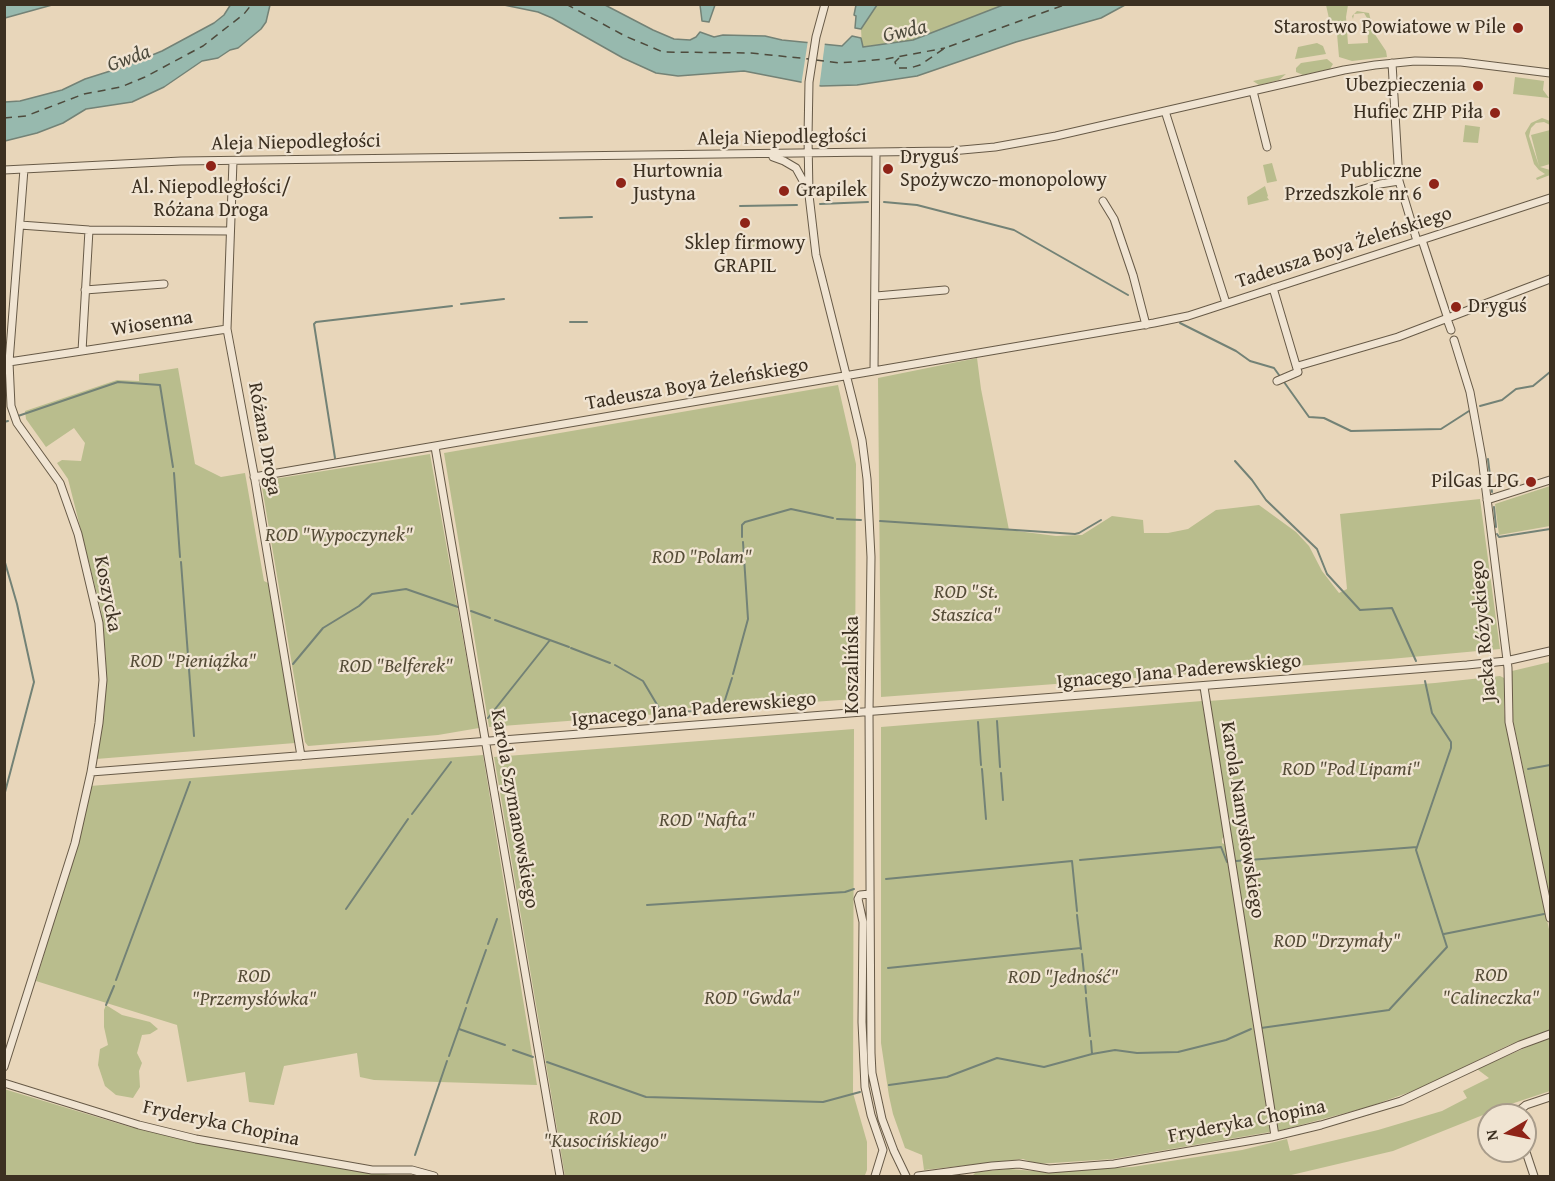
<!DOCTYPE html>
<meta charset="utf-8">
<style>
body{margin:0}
#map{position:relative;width:1555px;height:1181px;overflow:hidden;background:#e8d6ba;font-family:"Gentium Book Plus",serif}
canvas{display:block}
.frame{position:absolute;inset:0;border:6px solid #3c3021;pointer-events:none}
.north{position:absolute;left:1477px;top:1103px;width:60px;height:60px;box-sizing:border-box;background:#f0e4d2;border:2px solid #a89c8b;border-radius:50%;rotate:261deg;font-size:16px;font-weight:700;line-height:24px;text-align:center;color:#3c3021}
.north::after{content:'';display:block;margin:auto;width:21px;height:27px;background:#8f2418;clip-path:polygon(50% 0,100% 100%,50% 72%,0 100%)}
</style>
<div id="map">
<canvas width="1555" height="1181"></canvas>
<div class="frame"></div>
<div class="north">N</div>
</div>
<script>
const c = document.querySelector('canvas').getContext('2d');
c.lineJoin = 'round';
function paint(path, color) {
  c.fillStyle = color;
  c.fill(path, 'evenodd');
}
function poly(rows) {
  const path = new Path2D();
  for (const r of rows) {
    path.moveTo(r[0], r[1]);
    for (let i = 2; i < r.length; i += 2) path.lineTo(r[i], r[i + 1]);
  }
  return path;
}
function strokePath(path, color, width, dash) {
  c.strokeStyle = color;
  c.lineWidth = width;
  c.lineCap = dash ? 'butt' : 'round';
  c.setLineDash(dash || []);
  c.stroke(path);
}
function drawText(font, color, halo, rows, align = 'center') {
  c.font = font + ' "Gentium Book Plus",serif';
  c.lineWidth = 4.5;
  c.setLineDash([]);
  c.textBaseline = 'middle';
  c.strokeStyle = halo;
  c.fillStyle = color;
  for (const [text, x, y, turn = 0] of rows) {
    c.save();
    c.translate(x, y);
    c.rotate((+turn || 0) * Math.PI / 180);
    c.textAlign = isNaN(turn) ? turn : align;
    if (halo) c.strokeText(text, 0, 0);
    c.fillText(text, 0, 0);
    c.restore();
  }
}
paint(poly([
 [877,5,1003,5,913,40,862,47,861,29],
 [1326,5,1348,5,1346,17,1348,44,1368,43,1367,18,1364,13,1354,14,1353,19,1352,16,1357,11,1369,13,1374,33,1386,51,1387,57,1352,61,1339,57,1336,22,1330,23],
 [1317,43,1323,46,1326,54,1295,59,1298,47],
 [1327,59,1333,64,1330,69,1303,75,1296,72,1296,68,1301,63],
 [1286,74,1279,80,1259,85,1253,81],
 [1515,77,1544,81,1543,90,1549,98,1513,94],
 [1542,118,1550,121,1550,125,1544,122,1536,123,1531,128,1529,136,1539,166,1531,135,1550,130,1550,164,1540,167,1550,170,1550,175,1537,180,1536,178,1545,174,1539,170,1534,164,1525,133,1531,123],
 [1465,125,1480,127,1478,143,1463,142],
 [1272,163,1277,181,1267,183,1263,165],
 [1265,186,1268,196,1267,197,1269,200,1248,205,1247,197],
 [758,238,764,240,763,246,752,248,747,246,748,240,755,241],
 [977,358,981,389,1009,530,1056,536,1082,535,1112,516,1143,520,1144,533,1168,533,1188,529,1216,510,1259,505,1296,532,1309,546,1322,571,1339,593,1347,589,1340,514,1480,499,1500,649,1390,659,881,697,878,378],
 [178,368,195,464,221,477,245,473,264,581,268,583,295,743,96,759,104,716,106,683,106,659,101,610,68,479,57,463,62,460,81,461,85,443,74,428,46,447,26,419,25,411,117,380,139,381,139,374],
 [838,385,856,464,855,699,726,708,715,706,664,710,659,714,489,727,444,453],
 [430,454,479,728,438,735,308,746,305,742,261,481],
 [1550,486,1550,526,1499,535,1495,504],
 [1550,662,1550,898,1511,711,1512,671],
 [1500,676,1504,678,1504,709,1506,726,1550,934,1550,1031,1509,1045,1421,1088,1368,1107,1278,1131,1209,701,1435,683],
 [1202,701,1224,836,1222,839,1222,843,1226,845,1270,1132,1113,1159,1037,1164,1023,1159,924,1170,922,1155,905,1148,893,1114,889,1096,881,1043,881,727],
 [854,729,853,1093,867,1142,867,1170,865,1175,565,1176,494,757],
 [483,755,537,1085,374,1080,360,1077,357,1053,284,1066,274,1105,249,1102,245,1072,187,1082,177,1025,36,981,80,835,90,786],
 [106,1005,122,1015,150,1022,158,1029,150,1034,142,1035,137,1053,142,1063,139,1071,140,1087,133,1098,116,1095,105,1086,98,1065,100,1049,108,1045,104,1027,104,1010],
 [1550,1037,1550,1091,1508,1105,1393,1151,1287,1176,972,1176,976,1172,1009,1169,1047,1172,1132,1167,1242,1150,1287,1139,1290,1151,1378,1130,1442,1111,1467,1098,1463,1091,1489,1078,1477,1069],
 [4,1089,130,1127,301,1162,398,1176,5,1176]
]), '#b9bd8d');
const water = poly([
 [231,4,270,5,266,22,261,29,238,48,230,50,218,58,202,61,164,87,132,102,86,109,63,123,37,133,5,141,5,102,20,101,62,90,85,79,123,67,162,51,214,23,224,15,231,4],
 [4,5,5,4,52,5,5,18,4,5],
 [504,5,605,5,653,30,674,39,690,40,696,37,700,32,714,37,723,35,765,36,782,40,842,46,852,36,861,38,863,47,913,40,1003,5,1125,5,1101,18,1016,42,917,76,857,85,821,86,744,71,678,76,656,73,623,58,552,18,538,12,504,5],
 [700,5,715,5,709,22,702,21,700,5],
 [856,5,877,5,861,29,855,28,856,16,854,15,856,5]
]);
paint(water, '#97b9ae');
strokePath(water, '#738276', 1.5);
paint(poly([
 [808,40,825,42,819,89,801,86]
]), '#e8d6ba');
strokePath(poly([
 [884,202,917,205,1014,230,1128,295],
 [820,204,868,202],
 [740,206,797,205],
 [560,218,592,217],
 [461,304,504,299],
 [570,322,587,322],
 [1180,323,1236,351,1250,361,1274,368,1309,417,1324,418,1351,431,1441,429,1469,411],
 [1480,406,1502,400,1516,389,1533,386,1550,372],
 [18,416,118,382,160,385,173,467],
 [4,422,8,421],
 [335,458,314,324,316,322,452,306],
 [1488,459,1492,492],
 [1235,461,1252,480,1266,500,1317,549,1327,574,1360,610,1392,608,1416,661],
 [174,473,180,557],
 [1494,507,1496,527],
 [837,519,861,520],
 [880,521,1075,534,1079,533,1101,520],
 [1497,534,1499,537,1550,529],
 [742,537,742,525,745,522,791,509,833,518],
 [4,559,17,604,34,682,4,796],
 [181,562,194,736],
 [471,611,490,618],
 [495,620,569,647],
 [571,648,610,663],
 [293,664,323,628,359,606,372,594,406,589,458,607],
 [615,665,643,681,662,713,696,711],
 [733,674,748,619,743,542],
 [702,711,717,709,724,703,732,678],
 [488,718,550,640],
 [997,721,1000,767],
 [978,722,981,765],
 [982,769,986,819],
 [1528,769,1550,765],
 [1001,773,1003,800],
 [412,814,451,762],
 [1080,860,1221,847,1227,862],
 [1236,861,1417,847],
 [886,879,1072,861,1077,911],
 [647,905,845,892,854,889],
 [346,909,408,819],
 [1077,915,1081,949],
 [1444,934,1544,914],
 [488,944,497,919],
 [1082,954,1086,993],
 [888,968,1081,948],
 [116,980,190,782],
 [1086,998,1090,1036],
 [467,1003,486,950],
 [106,1005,114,986],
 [1261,1028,1389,1010,1447,947,1416,850,1451,748,1451,742,1432,713,1425,681],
 [459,1029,505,1045],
 [1091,1041,1092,1054,1115,1050,1137,1053,1178,1052,1226,1040,1251,1029],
 [513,1050,533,1057],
 [449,1056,466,1008],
 [547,1062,646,1097,823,1102,860,1092],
 [889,1085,947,1077,997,1058,1044,1067,1092,1054],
 [415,1155,447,1061]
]), '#738276', 2);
strokePath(poly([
 [566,4,625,36,663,52,751,53,809,59],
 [899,58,895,62,897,68,910,68,920,65,945,48,1067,4],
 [816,60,839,63,886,59,945,48],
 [4,118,26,116,84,94,121,87,145,77,203,46,244,14,252,4]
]), '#4e4b3d', 1.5, [8, 6]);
const minor = poly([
 [825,4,816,37,809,82,808,137,809,195,816,255,853,402,862,440,867,479,871,557,869,712,871,1053,872,1073,882,1119,894,1151,906,1176],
 [1392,63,1399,181,1417,241],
 [1253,91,1267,147],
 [1165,111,1226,303],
 [773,157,784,161,796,168,807,188],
 [233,161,227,329,254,474,301,756],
 [4,170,181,161,951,151,995,147,1056,136,1344,70,1375,65,1415,61,1461,62,1550,73],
 [1341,196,1380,184,1399,181],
 [1103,201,1114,219,1133,275,1146,325],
 [20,225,89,230,230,231],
 [1422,240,1448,319],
 [1273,288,1298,372,1277,381],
 [85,290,164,284],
 [876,296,945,290],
 [1447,319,1451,330],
 [1454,340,1470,392,1482,458,1508,668,1509,722,1550,918],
 [82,351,89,230],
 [9,362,227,329],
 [1298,366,1398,337,1550,279],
 [874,371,876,153],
 [435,447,560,1176],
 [254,477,1154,323,1188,316,1550,198],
 [1487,500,1550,480],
 [1204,687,1275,1136],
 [91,772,1467,665,1506,661,1550,651],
 [870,894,860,895,858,899,863,922,862,1022,865,1087,871,1115,883,1150,875,1176],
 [4,1067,75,843,91,772,99,723,103,680,99,623,78,534,60,483,17,423,11,406,9,362,24,169],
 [4,1083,139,1125,196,1139,372,1170,412,1170,434,1176],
 [1517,1115,1520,1110,1526,1105,1550,1097],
 [1525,1149,1534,1176],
 [918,1176,992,1166,1019,1164,1049,1169,1114,1164,1271,1137,1321,1125,1401,1101,1520,1045,1550,1034]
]);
strokePath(minor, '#675a47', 9);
strokePath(minor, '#f0e4d2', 7);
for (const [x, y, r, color] of [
 [1518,28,6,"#8f2418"],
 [1478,86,6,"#8f2418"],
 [1495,113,6,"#8f2418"],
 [211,166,6,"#8f2418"],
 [888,169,6,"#8f2418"],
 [621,183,6,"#8f2418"],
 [1434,184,6,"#8f2418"],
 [784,191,6,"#8f2418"],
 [745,223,6,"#8f2418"],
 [1456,307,6,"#8f2418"],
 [1531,482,6,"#8f2418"]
]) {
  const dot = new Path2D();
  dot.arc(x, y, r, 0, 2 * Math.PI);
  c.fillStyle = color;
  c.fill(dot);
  strokePath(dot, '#f0e4d2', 2);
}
drawText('20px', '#3c3021', '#f0e4d2', [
 ["Starostwo Powiatowe w Pile",1506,28],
 ["Ubezpieczenia",1466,86],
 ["Hufiec ZHP Piła",1483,113],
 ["Dryguś",900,158,"left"],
 ["Spożywczo-monopolowy",900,181,"left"],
 ["Hurtownia",633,172,"left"],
 ["Justyna",633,195,"left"],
 ["Publiczne",1422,172],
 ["Przedszkole nr 6",1422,195],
 ["Al. Niepodległości/",211,188,"center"],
 ["Różana Droga",211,211,"center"],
 ["Grapilek",796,191,"left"],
 ["Sklep firmowy",745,244,"center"],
 ["GRAPIL",745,267,"center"],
 ["Dryguś",1468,307,"left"],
 ["PilGas LPG",1519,482]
], 'right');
drawText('20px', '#3c3021', '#f0e4d2', [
 ["Aleja Niepodległości",782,138,-1],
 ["Aleja Niepodległości",296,143,-1],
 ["Tadeusza Boya Żeleńskiego",1344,248,-18],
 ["Wiosenna",152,324,-9],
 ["Tadeusza Boya Żeleńskiego",697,385,-10],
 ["Różana Droga",264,439,80],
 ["Koszycka",107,594,79],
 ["Jacka Różyckiego",1484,631,-95],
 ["Koszalińska",853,665,-90],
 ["Ignacego Jana Paderewskiego",1179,672,-5],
 ["Ignacego Jana Paderewskiego",694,710,-5],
 ["Karola Szymanowskiego",514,809,80],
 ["Karola Namysłowskiego",1242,820,81],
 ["Fryderyka Chopina",1247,1122,-11],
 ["Fryderyka Chopina",221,1124,12]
]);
drawText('italic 20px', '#554c37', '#f0e4d2', [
 ["ROD \"Wypoczynek\"",339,536],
 ["ROD \"Polam\"",702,558],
 ["ROD \"St.",966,593],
 ["Staszica\"",966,616],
 ["ROD \"Pieniążka\"",193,662],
 ["ROD \"Belferek\"",396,667],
 ["ROD \"Pod Lipami\"",1351,770],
 ["ROD \"Nafta\"",707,821],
 ["ROD \"Drzymały\"",1337,942],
 ["ROD",1491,976],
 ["\"Calineczka\"",1491,999],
 ["ROD",254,977],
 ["\"Przemysłówka\"",254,1000],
 ["ROD \"Jedność\"",1063,978],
 ["ROD \"Gwda\"",752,999],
 ["ROD",605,1119],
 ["\"Kusocińskiego\"",605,1142]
]);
drawText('italic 21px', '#4e4b3d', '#f0e4d2', [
 ["Gwda",905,32,-13],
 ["Gwda",129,59,-20]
]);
</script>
